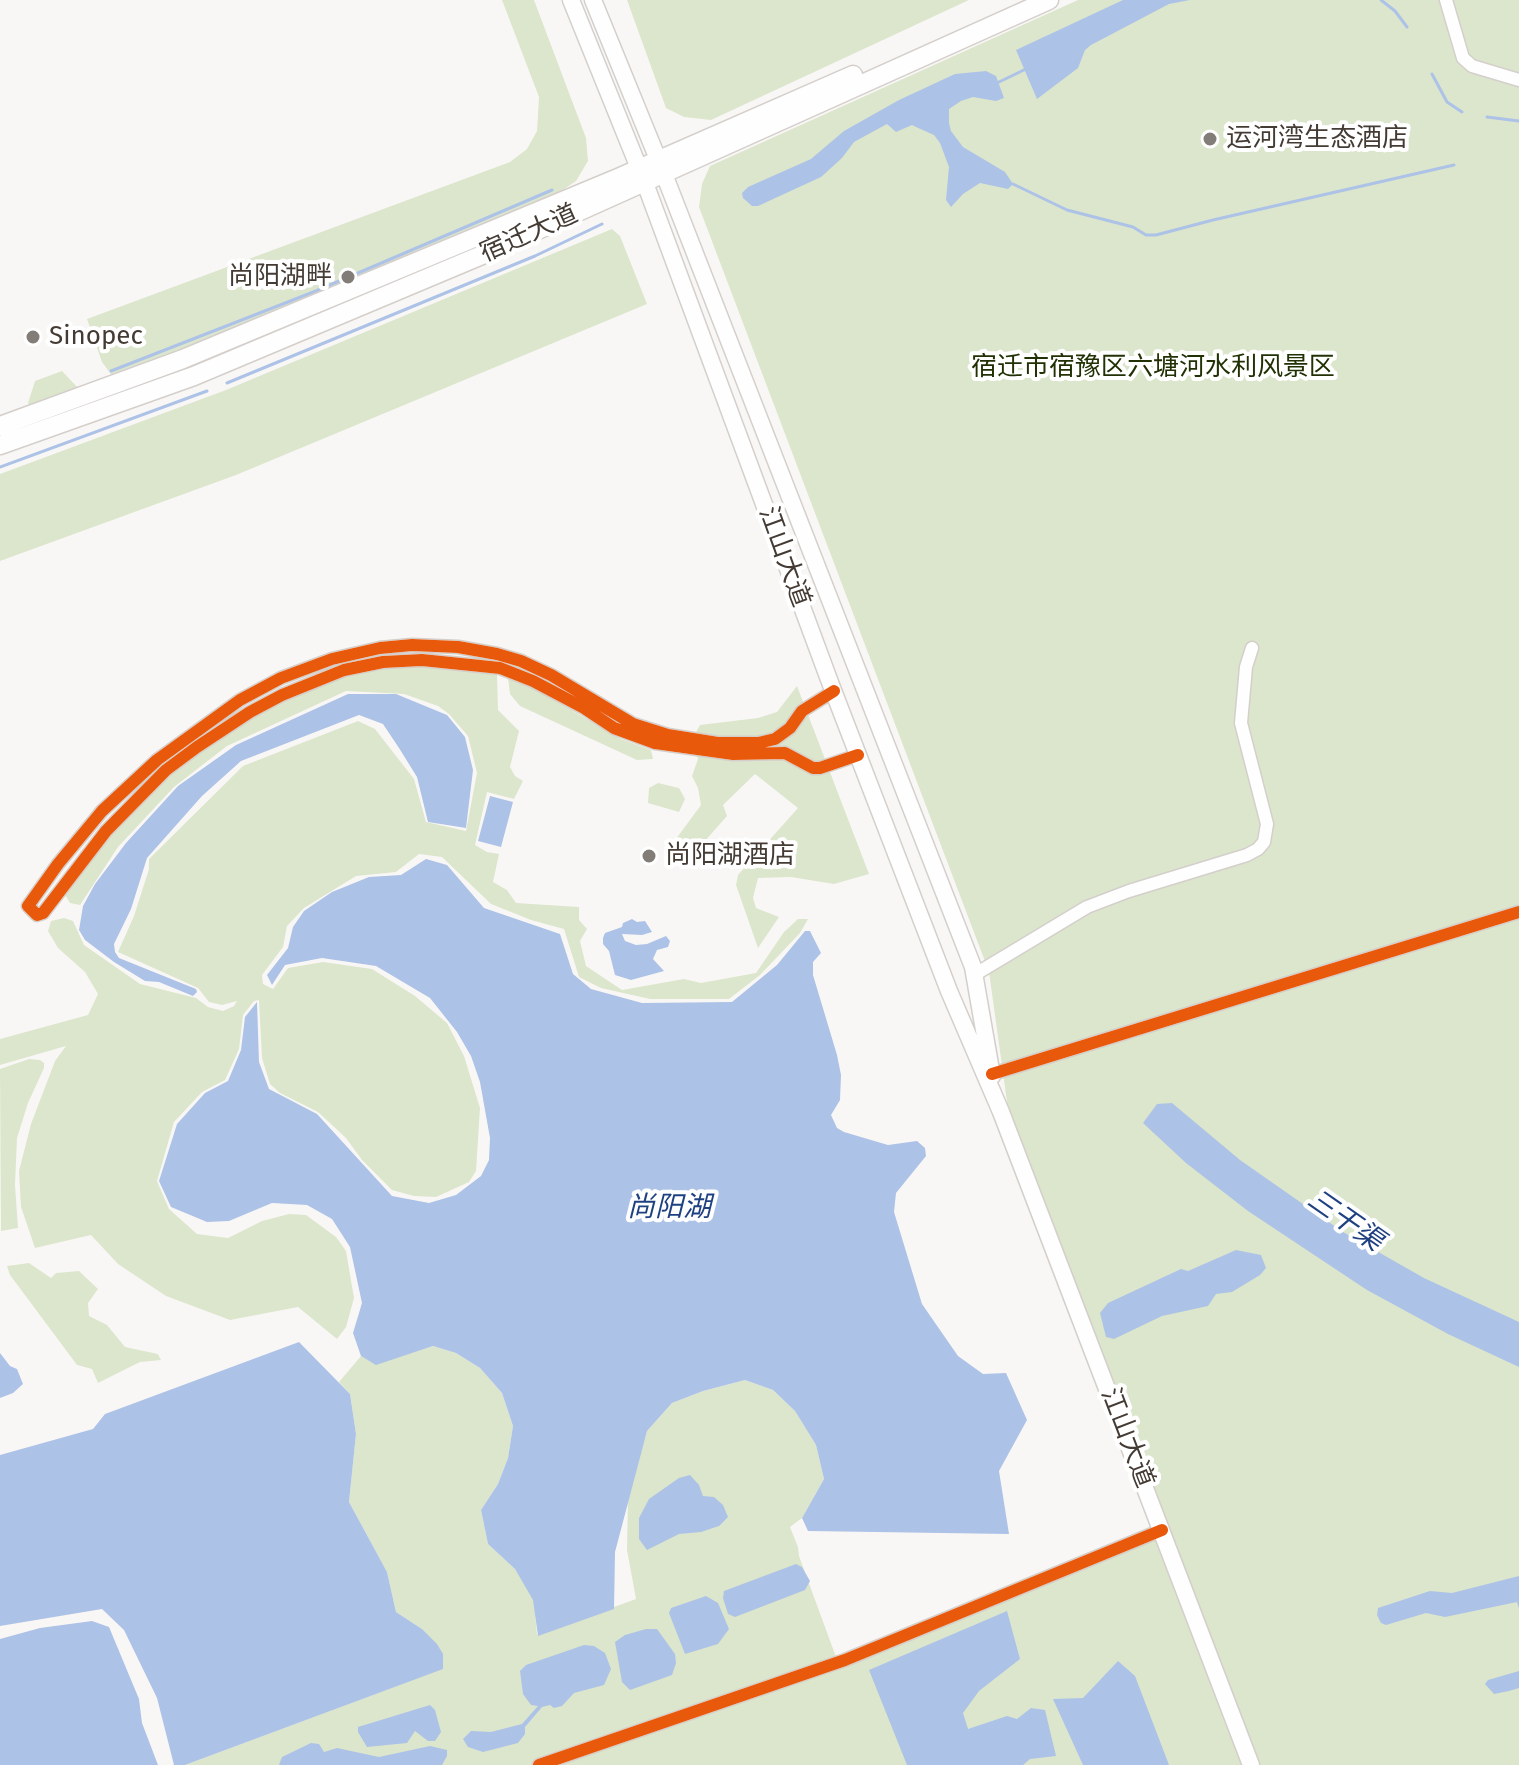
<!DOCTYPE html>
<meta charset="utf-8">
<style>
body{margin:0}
canvas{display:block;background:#f9f7f5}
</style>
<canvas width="1519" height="1765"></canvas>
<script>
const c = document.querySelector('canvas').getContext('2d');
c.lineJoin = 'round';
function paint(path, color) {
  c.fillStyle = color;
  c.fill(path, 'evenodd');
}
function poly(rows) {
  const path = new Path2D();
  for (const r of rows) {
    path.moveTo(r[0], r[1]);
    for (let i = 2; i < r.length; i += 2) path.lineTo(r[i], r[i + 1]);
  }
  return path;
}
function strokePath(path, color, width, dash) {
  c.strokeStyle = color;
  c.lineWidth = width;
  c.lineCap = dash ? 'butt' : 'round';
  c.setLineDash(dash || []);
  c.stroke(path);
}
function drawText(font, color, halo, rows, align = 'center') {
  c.font = font + ' "Fira Sans","Noto Sans SC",sans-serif';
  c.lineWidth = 8;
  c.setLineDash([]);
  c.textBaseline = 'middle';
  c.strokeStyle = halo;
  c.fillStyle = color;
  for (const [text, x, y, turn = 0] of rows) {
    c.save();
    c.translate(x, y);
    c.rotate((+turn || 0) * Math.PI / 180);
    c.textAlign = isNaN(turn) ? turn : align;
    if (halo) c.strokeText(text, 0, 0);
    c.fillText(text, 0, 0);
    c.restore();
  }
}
paint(poly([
 [502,0,534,0,586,138,588,161,576,181,554,196,284,311,113,377,102,362,87,319,510,162,527,149,537,131,539,97],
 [627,0,969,0,711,120,684,117,666,108],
 [1078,0,1519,0,1519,1765,185,1765,442,1669,422,1629,396,1612,387,1572,349,1502,356,1434,350,1394,339,1382,361,1356,376,1364,433,1346,456,1353,480,1368,502,1393,513,1426,508,1458,498,1484,481,1510,488,1544,515,1569,534,1600,537,1635,636,1599,627,1550,628,1495,647,1431,672,1403,703,1391,745,1380,773,1390,795,1411,816,1445,824,1479,802,1518,790,1527,798,1547,799,1556,836,1657,1167,1527,1008,1109,989,972,699,207,702,184,710,166],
 [612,229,620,236,647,304,236,475,0,561,0,474,226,390],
 [62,371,79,389,30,408,28,403,35,381],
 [403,664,497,674,498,710,519,731,510,767,515,776,523,781,514,799,487,792,475,845,487,852,499,854,493,882,507,890,516,903,579,907,579,920,587,929,580,941,586,966,622,990,684,979,701,983,756,973,784,932,798,919,808,919,800,933,760,975,729,999,650,999,601,988,579,977,564,929,531,920,491,904,442,857,419,854,396,872,356,876,304,908,287,926,283,947,262,975,263,984,273,989,288,968,323,962,372,969,415,996,447,1023,464,1056,480,1108,476,1171,469,1182,436,1197,414,1196,392,1190,362,1160,346,1138,318,1112,280,1093,270,1084,262,1058,259,1000,254,1001,243,1015,239,1049,225,1080,202,1092,174,1122,157,1181,169,1209,197,1234,228,1238,262,1221,289,1214,306,1215,336,1237,346,1251,354,1298,346,1327,337,1339,298,1307,230,1320,166,1296,118,1264,91,1235,35,1248,21,1207,19,1171,31,1124,55,1061,66,1046,0,1065,0,1039,88,1015,98,994,85,972,58,948,48,931,51,921,64,918,73,921,84,945,140,984,196,998,208,1007,223,1011,234,1006,237,1001,222,1005,209,1002,198,988,118,952,134,916,149,869,149,859,243,766,358,721,375,729,414,779,426,822,466,831,477,773,468,736,449,714,438,706,404,694,346,691,227,746,174,787,118,847,80,905,70,903,65,895,73,880,100,844,181,763,214,740,262,712,339,678],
 [508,678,542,693,621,739,651,750,653,759,637,760,520,706,510,694],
 [797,686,869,874,834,884,791,877,758,878,753,898,756,908,779,917,758,948,736,885,738,875,798,808,755,774,723,805,727,816,697,850,681,850,673,843,701,805,698,788,692,776,698,759,691,741,700,725,758,718,777,712],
 [658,783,679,788,685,799,679,812,648,803,649,788],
 [29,1059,40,1060,44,1063,44,1068,28,1103,17,1138,15,1185,18,1228,1,1231,0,1069],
 [29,1263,51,1278,56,1273,79,1271,98,1289,88,1303,89,1316,107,1325,125,1347,158,1354,161,1360,140,1362,98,1383,92,1369,77,1365,10,1275,7,1266]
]), '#dce6cd');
paint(poly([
 [1123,0,1190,0,1169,4,1091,45,1085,50,1078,68,1037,99,1016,50],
 [986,71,996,76,1004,98,996,101,973,97,961,101,949,109,949,123,951,131,963,147,1005,172,1013,184,1008,189,980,183,963,194,951,207,946,200,949,167,940,143,934,135,916,127,912,125,896,132,887,124,854,142,842,158,821,177,758,206,752,206,743,198,742,193,748,187,811,159,844,131,899,100,955,74],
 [348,694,396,694,447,715,465,737,473,770,466,828,428,822,417,777,399,748,383,724,359,715,241,761,202,796,147,858,131,909,114,944,115,952,119,958,196,989,197,992,193,996,159,982,145,981,114,962,85,940,79,930,83,906,95,884,126,843,178,786,236,745],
 [490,796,513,802,501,847,478,841],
 [426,859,447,865,484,908,560,934,573,974,591,989,642,1003,732,1002,777,965,805,931,810,931,821,953,813,962,813,975,837,1055,841,1075,840,1100,831,1115,837,1128,844,1132,888,1145,917,1141,925,1148,926,1156,896,1193,894,1212,922,1304,958,1356,983,1374,1006,1373,1027,1420,999,1471,1009,1534,808,1531,802,1518,824,1479,816,1445,795,1411,773,1390,745,1380,703,1391,672,1403,647,1431,615,1552,614,1609,538,1636,533,1600,515,1569,488,1544,481,1510,498,1484,508,1458,513,1426,502,1393,480,1368,456,1353,433,1346,376,1365,361,1356,353,1333,362,1303,350,1247,332,1219,307,1205,272,1203,229,1221,207,1222,171,1207,159,1181,177,1124,205,1093,228,1081,241,1050,245,1017,257,1002,259,1062,269,1089,317,1114,392,1196,429,1203,456,1195,481,1176,489,1160,490,1138,480,1082,471,1056,457,1032,430,998,376,966,322,958,285,965,272,985,267,975,288,948,293,927,304,911,332,892,369,877,401,875],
 [632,919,637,922,645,921,652,932,642,935,622,934,625,941,636,945,647,944,666,936,670,941,668,947,657,950,653,959,664,971,631,980,615,975,609,951,603,944,603,938,605,933,622,927,623,923],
 [1172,1103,1240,1160,1343,1232,1424,1278,1519,1322,1519,1367,1448,1334,1367,1290,1248,1211,1186,1163,1143,1123,1157,1104],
 [1236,1250,1261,1255,1266,1268,1260,1275,1232,1292,1216,1294,1208,1306,1162,1316,1114,1339,1106,1337,1100,1313,1108,1303,1181,1269,1188,1271],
 [299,1342,350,1394,356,1434,349,1502,387,1572,396,1612,422,1629,437,1644,443,1654,443,1669,185,1765,174,1765,157,1698,124,1630,102,1609,0,1626,0,1455,93,1429,105,1414],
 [0,1353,10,1366,17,1369,23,1384,13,1393,0,1398],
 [690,1475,699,1485,703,1496,714,1497,723,1505,728,1517,719,1526,701,1532,679,1534,647,1550,639,1539,639,1518,649,1499,679,1478],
 [796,1564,802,1567,810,1581,805,1590,735,1617,728,1614,723,1598,724,1591],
 [1519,1576,1519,1609,1517,1602,1445,1617,1426,1613,1386,1625,1381,1623,1377,1615,1378,1608,1430,1591,1452,1593],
 [706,1596,718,1603,729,1629,718,1644,685,1654,669,1613,671,1608],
 [1007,1611,1020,1659,979,1691,963,1713,968,1729,1007,1716,1017,1719,1031,1708,1045,1710,1056,1756,1030,1759,1023,1765,907,1765,869,1670],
 [92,1621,109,1627,139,1699,142,1723,158,1765,0,1765,0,1639,40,1628],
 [646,1629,657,1629,675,1654,676,1663,672,1675,630,1690,622,1682,615,1642,625,1635],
 [584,1645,594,1646,605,1653,611,1669,604,1685,574,1693,562,1706,554,1708,550,1705,542,1707,525,1727,525,1734,518,1743,483,1752,468,1747,463,1739,471,1731,491,1732,522,1724,538,1706,531,1705,523,1694,520,1671,526,1665],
 [1118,1661,1135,1676,1169,1765,1083,1765,1053,1699,1083,1698],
 [1519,1671,1519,1688,1509,1691,1494,1694,1485,1684,1488,1680],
 [430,1705,435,1710,441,1732,435,1741,428,1741,415,1731,407,1743,367,1747,358,1732,358,1727],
 [311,1743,319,1744,324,1752,337,1748,379,1757,430,1746,447,1750,447,1756,442,1765,279,1765,282,1757]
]), '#adc2e7');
strokePath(poly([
 [1381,0,1395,11,1407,27],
 [1432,74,1447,102,1462,112],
 [999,82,1028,68],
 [1487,117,1519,121],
 [1013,184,1067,210,1133,227,1146,235,1156,235,1213,220,1454,165],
 [111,371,316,291,552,190],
 [227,383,535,256,602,224],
 [0,467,207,391]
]), '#adc2e7', 3);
const street = poly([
 [1446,0,1463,58,1472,66,1519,80],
 [834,691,802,711,790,728,775,739,758,743,718,743,668,735,633,724,551,675,521,661,497,654,458,647,412,645,380,648,332,659,281,678,240,700,157,760,102,811,58,864,28,906,37,915,43,913,106,831,166,770,197,747,250,712,282,695,344,670,383,662,422,660,500,668,533,681,584,708,614,728,655,743,733,754,785,753,813,768,820,768,858,755],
 [974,975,1087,907,1129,891,1247,855,1258,849,1264,842,1267,824,1241,723,1246,667,1252,648],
 [992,1074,1519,912],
 [539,1765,845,1660,1162,1530]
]);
const secondary = poly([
 [571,0,645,183,831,685,949,991,1001,1112,1251,1765],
 [593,0,664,174,973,967,992,1076]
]);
const primary = poly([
 [0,426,183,359,618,178,853,75],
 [0,445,194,376,482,255,1049,0]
]);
strokePath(street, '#d4cfcb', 15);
strokePath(secondary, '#d4cfcb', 19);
strokePath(primary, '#d4cfcb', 21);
strokePath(street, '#fefefe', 12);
strokePath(secondary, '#fefefe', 16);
strokePath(primary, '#fefefe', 18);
strokePath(poly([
 [834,691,802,711,790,728,775,739,758,743,718,743,668,735,633,724,551,675,521,661,497,654,458,647,412,645,380,648,332,659,281,678,240,700,157,760,102,811,58,864,28,906,37,915,43,913,106,831,166,770,197,747,250,712,282,695,344,670,383,662,422,660,500,668,533,681,584,708,614,728,655,743,733,754,785,753,813,768,820,768,858,755],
 [992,1074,1519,912],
 [539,1765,845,1660,1162,1530]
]), '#e8590c', 12);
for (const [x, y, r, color] of [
 [1210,139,8,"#837d78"],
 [348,277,8,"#837d78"],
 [33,337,8,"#837d78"],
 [649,856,8,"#837d78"]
]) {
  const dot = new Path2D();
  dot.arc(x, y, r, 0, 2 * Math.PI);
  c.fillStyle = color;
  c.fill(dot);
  strokePath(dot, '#fff', 3);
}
drawText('26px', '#443b34', '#fff', [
 ["运河湾生态酒店",1226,139],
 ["尚阳湖畔",332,277,"right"],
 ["Sinopec",49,337],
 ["尚阳湖酒店",665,856]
], 'left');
drawText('26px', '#443b34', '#fff', [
 ["宿迁大道",529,234,-24],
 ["江山大道",784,557,70],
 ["江山大道",1127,1438,69]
]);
drawText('26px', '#213104', '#fff', [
 ["宿迁市宿豫区六塘河水利风景区",1153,368]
]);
drawText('italic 28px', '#1f4181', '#fff', [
 ["尚阳湖",669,1208],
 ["三干渠",1345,1221,35]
]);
</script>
